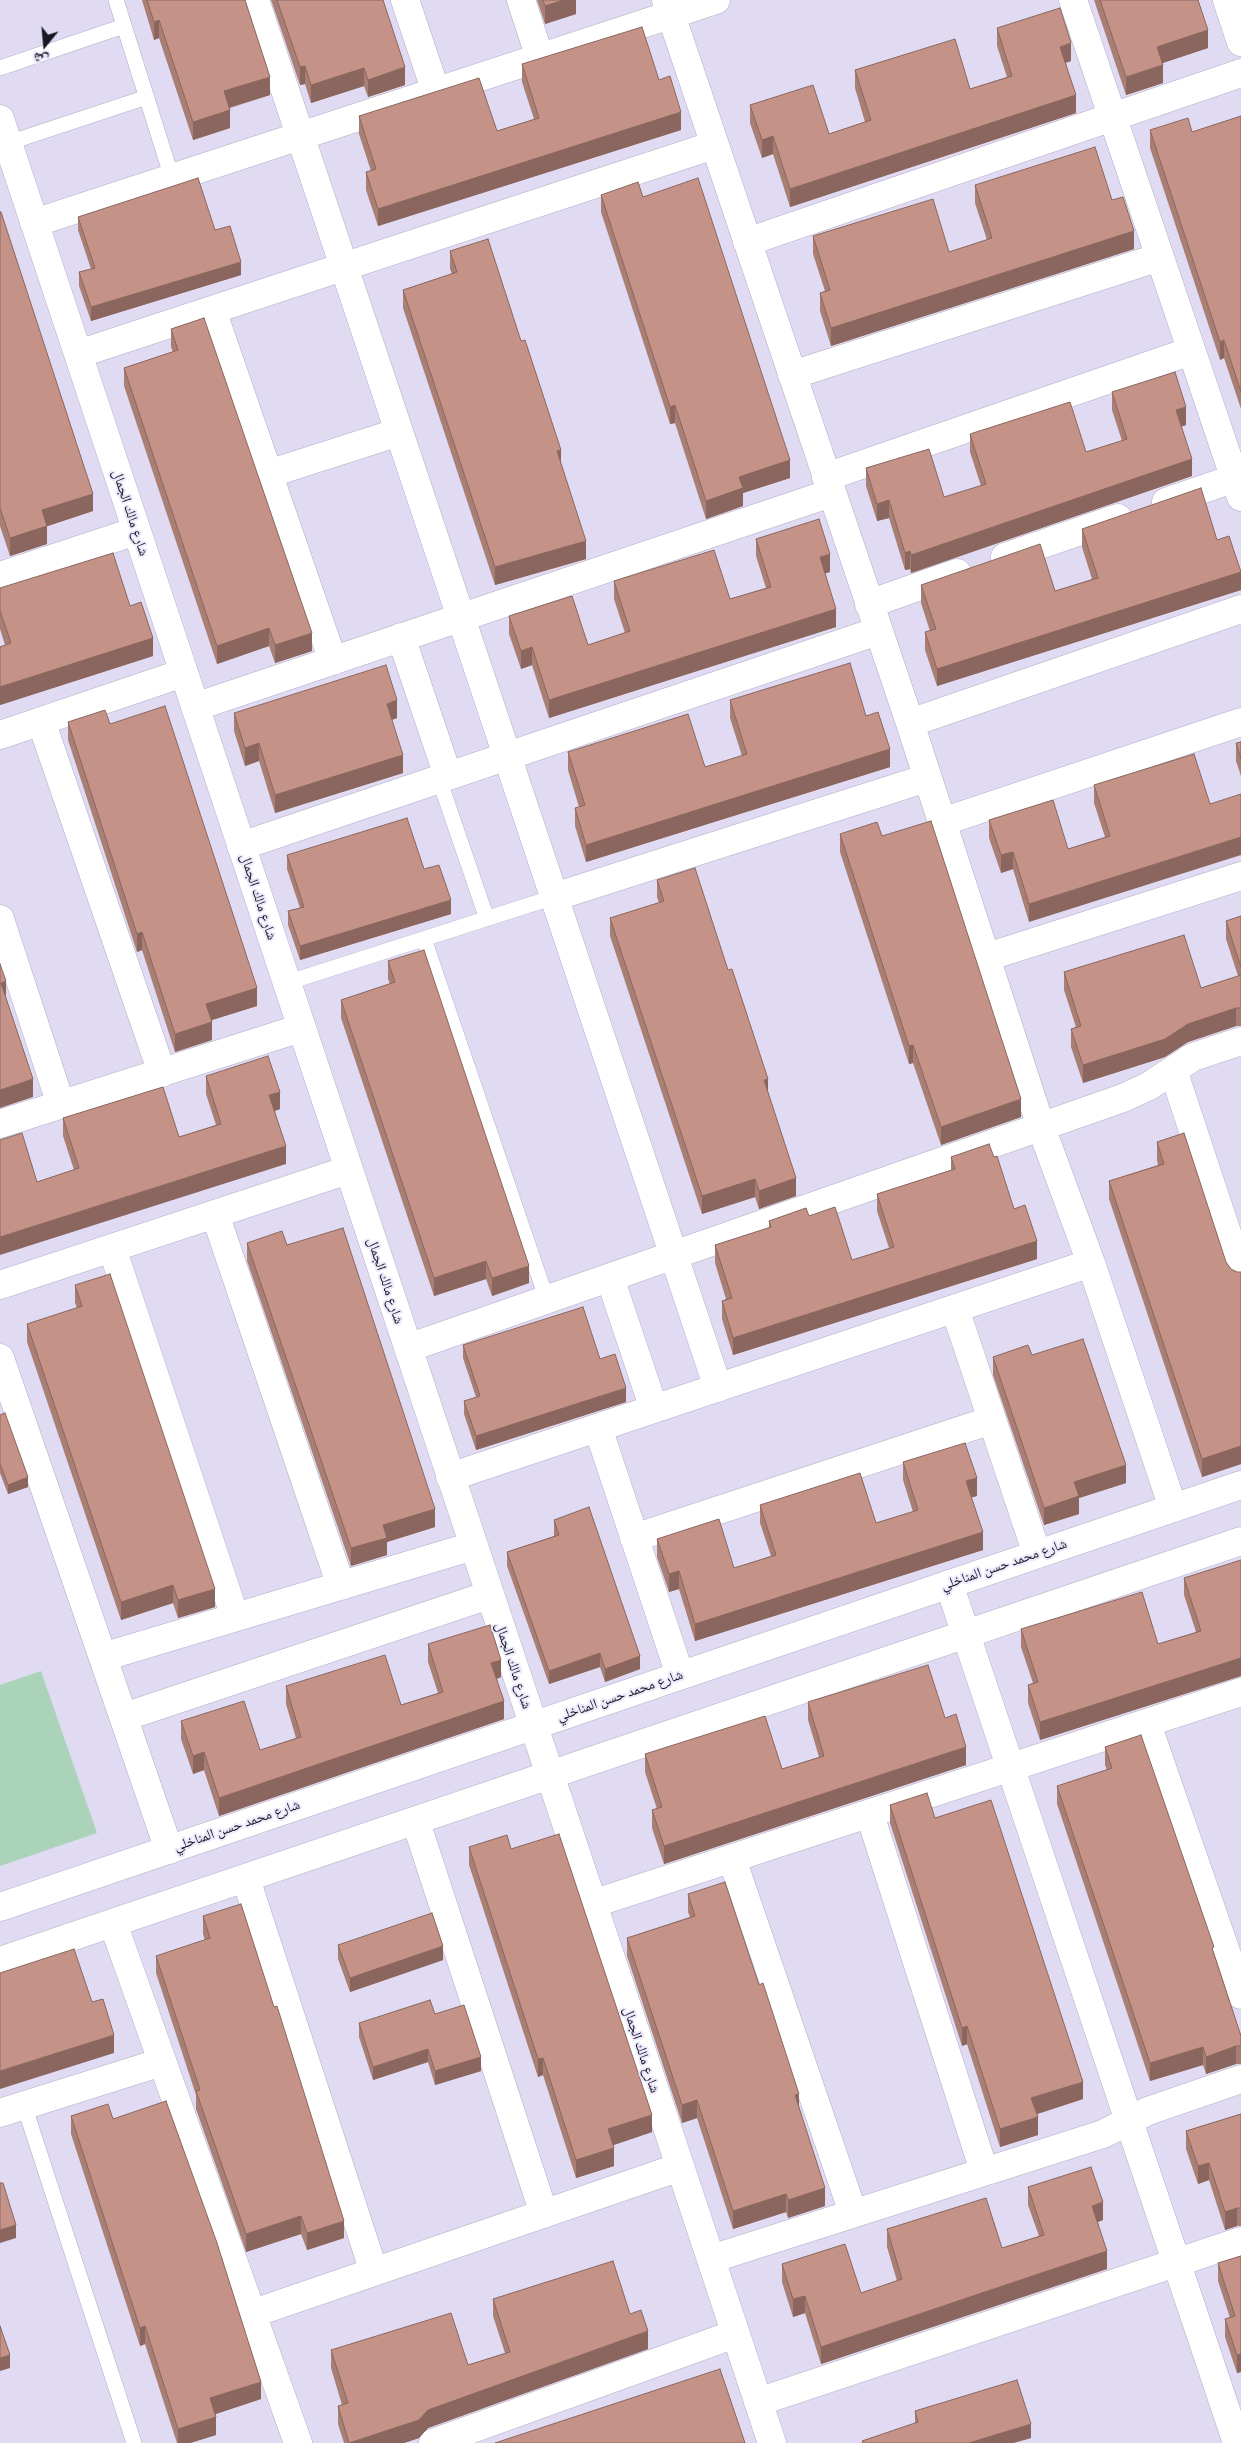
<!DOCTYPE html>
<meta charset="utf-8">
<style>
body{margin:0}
#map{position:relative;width:1241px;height:2443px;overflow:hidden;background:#e0dbf3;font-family:"Archivo Narrow","Noto Naskh Arabic",sans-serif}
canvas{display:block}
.north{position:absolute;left:20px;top:20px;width:50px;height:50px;-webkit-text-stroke:4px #ede9fd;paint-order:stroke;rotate:197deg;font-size:14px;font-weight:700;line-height:20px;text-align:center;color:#191720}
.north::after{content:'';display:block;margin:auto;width:18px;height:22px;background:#191720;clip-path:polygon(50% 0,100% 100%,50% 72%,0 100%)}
</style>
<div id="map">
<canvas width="1241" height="2443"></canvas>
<div class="north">ش</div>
</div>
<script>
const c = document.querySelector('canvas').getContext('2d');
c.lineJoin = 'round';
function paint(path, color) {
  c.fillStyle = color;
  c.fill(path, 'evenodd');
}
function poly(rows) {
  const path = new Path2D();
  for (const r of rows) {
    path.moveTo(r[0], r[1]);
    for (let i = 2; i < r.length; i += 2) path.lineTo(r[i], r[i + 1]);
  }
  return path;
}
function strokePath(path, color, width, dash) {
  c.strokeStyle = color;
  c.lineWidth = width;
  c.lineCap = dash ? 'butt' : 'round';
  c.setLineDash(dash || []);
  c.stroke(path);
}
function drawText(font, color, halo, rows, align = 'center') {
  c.font = font + ' "Archivo Narrow","Noto Naskh Arabic",sans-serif';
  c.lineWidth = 4;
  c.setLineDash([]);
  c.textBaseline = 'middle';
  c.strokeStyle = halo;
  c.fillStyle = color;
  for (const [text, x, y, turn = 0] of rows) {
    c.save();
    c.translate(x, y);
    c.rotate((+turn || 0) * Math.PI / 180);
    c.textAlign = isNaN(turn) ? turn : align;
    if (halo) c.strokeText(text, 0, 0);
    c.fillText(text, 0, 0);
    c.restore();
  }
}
paint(poly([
 [41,1671,97,1833,0,1866,0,1685]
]), '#aad3b9');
const service = poly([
 [116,0,172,178],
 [0,68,124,26],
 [8,143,147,97],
 [439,779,487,919],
 [424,939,547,1300],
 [286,983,554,897],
 [24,2105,134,2443]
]);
const minor = poly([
 [255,0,718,1388],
 [405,0,436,92],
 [521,0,540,58],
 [666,0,910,723,1041,1127,1091,1263,1173,1508],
 [1073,0,1241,497],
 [0,119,772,2443],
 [34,223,716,0],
 [747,242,1241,73],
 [212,310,333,661],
 [78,354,714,145],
 [792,375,1160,257],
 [268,474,399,432],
 [826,477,1191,351],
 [1166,502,1241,476],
 [1005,557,1118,518],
 [0,576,136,531],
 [869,604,957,573],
 [401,637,448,776],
 [195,707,831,493],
 [41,721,162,1073],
 [910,723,1241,609],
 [0,735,183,673],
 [942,822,1241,722],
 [241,846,878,631],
 [554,897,927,778],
 [0,919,61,1105],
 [987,957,1241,876],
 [1173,1070,1241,1275],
 [0,1124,301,1028],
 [215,1214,341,1586],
 [112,1248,235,1617],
 [610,1278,654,1409],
 [0,1285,348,1170],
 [955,1309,1037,1554],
 [408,1348,1123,1098,1149,1086,1193,1057,1241,1041],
 [0,1358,169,1850],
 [598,1428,680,1675],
 [450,1477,1091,1263],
 [634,1538,992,1420],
 [949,1584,1237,2443],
 [103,1657,473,1546],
 [124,1717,489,1595],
 [1147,1724,1241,1995],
 [870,1815,984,2171],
 [416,1822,544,2214],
 [732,1859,853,2213],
 [246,1879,374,2272],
 [592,1904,1241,1692],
 [113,1923,298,2443],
 [0,2113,162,2062],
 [711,2259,1103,2134,1148,2111,1241,2079],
 [251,2314,680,2167],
 [758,2402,1241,2241],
 [433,2443,735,2334]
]);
const tertiary = poly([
 [1227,0,1241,42],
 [0,1907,1241,1485],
 [0,1961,1241,1541]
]);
strokePath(service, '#b2adc5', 16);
strokePath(minor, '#b2adc5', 29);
strokePath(tertiary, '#b2adc5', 29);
strokePath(service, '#fff', 15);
strokePath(minor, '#fff', 28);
strokePath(tertiary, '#fff', 28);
paint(poly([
 [142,0,245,0,270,95,230,108,230,128,193,140,159,38,154,40],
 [271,0,383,0,405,85,368,97,364,86,311,103,305,84,300,85],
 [537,0,576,0,576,14,545,24],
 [1094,0,1198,0,1208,48,1162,63,1163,83,1126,95],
 [997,28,1071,61,1066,63,1076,113,790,207,773,154,762,158,750,123,750,105,829,134,865,122,855,88,855,70,970,89,1007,77,997,46],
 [522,64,659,80,681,130,378,226,366,190,366,172,371,171,359,134,359,116,497,131,534,119,522,82],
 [1241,116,1241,409,1224,358,1220,360,1150,148,1150,130,1192,132],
 [975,185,1112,200,1134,249,831,346,820,311,820,293,825,291,813,254,813,236,949,252,987,240,975,203],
 [601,195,643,197,790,478,743,493,743,506,706,519,675,423,670,424,601,212],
 [0,212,93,511,47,526,47,544,10,556,0,526],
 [78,217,215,230,241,275,91,321,79,286,79,272,91,269,78,230],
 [450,251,561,464,586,559,495,585,403,308,403,290,452,274,450,269],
 [171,329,312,651,275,663,269,646,217,664,124,386,124,368,173,352,171,347],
 [1112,392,1186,425,1181,427,1192,476,911,573,910,569,905,570,889,518,877,521,866,486,866,468,944,497,981,486,970,452,970,434,1086,452,1122,441,1112,410],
 [1082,529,1217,540,1241,590,937,686,925,650,925,632,930,631,921,603,921,585,1055,591,1092,579,1082,547],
 [756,539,830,572,825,573,836,627,549,718,532,665,521,669,509,634,509,616,588,645,625,633,614,599,614,581,730,599,766,588,756,556],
 [0,588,130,606,153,656,0,705,0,647,5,645,0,629],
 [730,700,866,716,890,767,586,862,575,826,575,808,579,807,568,770,568,752,705,767,742,756,730,718],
 [234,713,397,718,392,720,403,773,275,813,259,761,245,766,234,731],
 [68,722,110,724,257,1006,211,1020,212,1040,175,1052,142,950,137,952,135,946,68,740],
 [1241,742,1241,776,1236,761,1236,743],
 [1194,754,1029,922,1013,869,1001,873,989,838,989,820,1068,849,1105,837,1094,803,1094,785],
 [840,834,882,836,1021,1117,941,1145,913,1063,909,1064,840,852],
 [287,855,424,869,451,914,300,960,288,925,288,911,300,908,287,869],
 [657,880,768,1093,796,1196,759,1209,755,1197,702,1214,610,936,610,918,659,903,657,897],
 [1241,916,1241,1026,1236,1026,1188,1042,1165,1057,1083,1083,1071,1047,1071,1029,1076,1027,1064,990,1064,972,1201,988,1238,976,1226,939,1226,921],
 [388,961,529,1283,492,1296,486,1279,434,1296,341,1018,341,1000,390,984,388,979],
 [206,1076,280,1109,275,1111,286,1164,37,1182,74,1170,63,1136,63,1118,179,1137,216,1125,206,1094],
 [1157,1142,1226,1262,1231,1269,1237,1272,1241,1272,1241,1464,1202,1477,1109,1199,1109,1181,1158,1165,1157,1160],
 [951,1157,1014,1209,1037,1259,733,1355,722,1319,722,1301,726,1299,715,1263,715,1245,769,1228,769,1221,809,1216,852,1260,889,1248,877,1211,877,1194,951,1170],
 [247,1243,287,1245,435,1527,387,1542,387,1555,351,1566,247,1261],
 [75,1285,215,1607,178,1618,173,1603,121,1620,27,1342,27,1324,77,1308,75,1303],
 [463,1345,600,1359,626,1402,476,1450,464,1414,464,1401,476,1397,463,1358],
 [1032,1355,1126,1483,1079,1498,1079,1514,1044,1525,993,1375,993,1357],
 [0,1415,28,1487,8,1494,0,1473],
 [903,1462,977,1496,971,1497,983,1550,695,1641,679,1589,669,1592,657,1557,657,1539,734,1568,771,1556,760,1523,760,1505,876,1523,913,1512,903,1480],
 [554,1520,640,1669,605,1682,600,1667,549,1684,507,1566,507,1552,554,1536],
 [1241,1560,1241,1676,1040,1740,1028,1703,1028,1685,1033,1683,1021,1647,1021,1629,1158,1644,1196,1632,1184,1595,1184,1578],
 [428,1644,501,1677,497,1679,504,1719,219,1816,204,1770,193,1774,181,1739,181,1721,260,1750,296,1738,286,1704,286,1686,401,1705,438,1693,428,1662],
 [808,1702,945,1718,966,1765,664,1864,652,1828,652,1810,657,1809,645,1772,645,1754,782,1769,819,1757,808,1720],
 [1105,1747,1214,1953,1241,2036,1241,2064,1236,2064,1206,2074,1203,2065,1150,2081,1057,1804,1057,1786,1107,1770,1105,1765],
 [890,1805,935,1818,1083,2099,1037,2114,1038,2135,1000,2147,967,2044,962,2046,890,1823],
 [469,1847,511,1849,652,2132,613,2145,614,2166,576,2178,543,2075,538,2077,469,1865],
 [688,1894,799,2107,825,2206,788,2218,786,2212,733,2229,697,2118,682,2123,627,1956,627,1938,690,1917,688,1912],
 [203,1916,344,2238,307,2250,301,2234,246,2252,196,2109,196,2095,156,1973,156,1956,205,1940,203,1934],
 [338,1945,443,1960,350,1992,338,1959],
 [435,2014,481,2071,435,2085,428,2062,373,2080,359,2037,359,2023],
 [1241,2114,1241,2226,1237,2226,1225,2230,1209,2180,1198,2184,1186,2149,1186,2131],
 [71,2116,113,2119,261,2399,215,2414,216,2435,190,2443,177,2443,145,2344,140,2346,71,2134],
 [1028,2187,1103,2220,1098,2222,1107,2269,821,2364,805,2313,793,2317,782,2282,782,2264,861,2293,897,2281,887,2247,887,2229,1002,2248,1039,2236,1028,2205],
 [1241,2256,1241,2372,1237,2373,1225,2337,1225,2319,1230,2318,1218,2281,1218,2263],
 [493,2299,630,2314,648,2349,428,2428,419,2438,404,2443,344,2443,338,2424,338,2406,342,2405,331,2368,331,2350,468,2365,505,2353,493,2316],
 [915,2411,1031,2438,1013,2443,862,2443,862,2441,915,2424]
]), '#a97e74');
paint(poly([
 [564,0,576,0,576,14,545,24,545,6],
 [159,20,159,38,154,40,154,22],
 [1208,30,1208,48,1157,65,1157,47],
 [1071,43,1071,61,1060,64,1060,47],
 [1163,65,1163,83,1126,95,1126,77],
 [305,66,305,84,300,85,300,67],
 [405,67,405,85,368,97,368,80],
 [364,68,364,86,311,103,311,85],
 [270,77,270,95,224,109,224,91],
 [1076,95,1076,113,790,207,790,189],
 [230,110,230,128,193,140,193,122],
 [681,112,681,130,378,226,378,209],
 [773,136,773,154,762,158,762,140],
 [1134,231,1134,249,831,346,831,328],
 [241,262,241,275,91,321,91,307],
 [1224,340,1224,358,1220,360,1220,342],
 [675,405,675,423,670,424,670,407],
 [1186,407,1186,425,1176,428,1176,410],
 [561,450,561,468,557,451],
 [1192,459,1192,476,911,573,911,555],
 [790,460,790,478,743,493,743,506,706,519,706,501,739,477],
 [93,494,93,511,42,528,42,510],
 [889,500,889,518,877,521,877,504],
 [47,526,47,544,10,556,10,538],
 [586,541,586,559,495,585,495,567],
 [910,551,910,569,905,570,905,553],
 [830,554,830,572,820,575,820,557],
 [1241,572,1241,590,937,686,937,669],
 [836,609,836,627,549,718,549,700],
 [269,628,269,646,217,664,217,646],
 [312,633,312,651,275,663,275,645],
 [153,638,153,656,0,705,0,687],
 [532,647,532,665,521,669,521,651],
 [397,700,397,718,387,721,387,704],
 [259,743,259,761,245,766,245,748],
 [890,749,890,767,586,862,586,845],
 [403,755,403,773,275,813,275,795],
 [1241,837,1241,855,1029,922,1029,904],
 [1013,852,1013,869,1001,873,1001,855],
 [451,900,451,914,300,960,300,946],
 [142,932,142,950,137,952,137,934],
 [6,981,6,999,1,983],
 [257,988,257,1006,206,1022,206,1004],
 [1236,1008,1236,1026,1188,1042,1165,1057,1083,1083,1083,1065,1188,1024],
 [212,1022,212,1040,175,1052,175,1034],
 [913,1045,913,1063,909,1064,909,1046],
 [33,1079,33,1097,0,1108,0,1090],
 [768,1079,768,1097,764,1080],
 [280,1092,280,1109,269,1113,269,1095],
 [1021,1099,1021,1117,941,1145,941,1127],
 [286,1146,286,1164,0,1255,0,1237],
 [796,1178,796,1196,759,1209,759,1191],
 [755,1179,755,1197,702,1214,702,1196],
 [1037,1241,1037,1259,733,1355,733,1338],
 [486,1261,486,1279,434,1296,434,1278],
 [529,1266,529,1283,492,1296,492,1278],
 [626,1388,626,1402,476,1450,476,1436],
 [1241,1446,1241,1464,1202,1477,1202,1459],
 [1126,1465,1126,1483,1079,1498,1079,1514,1044,1525,1044,1508,1074,1482],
 [28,1477,28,1487,8,1494,8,1485],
 [977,1478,977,1496,966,1499,966,1481],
 [435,1509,435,1527,387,1542,387,1555,351,1566,351,1548,383,1525],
 [983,1532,983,1550,695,1641,695,1624],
 [679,1571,679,1589,669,1592,669,1574],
 [173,1585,173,1603,121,1620,121,1602],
 [215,1589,215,1607,178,1618,178,1600],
 [600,1653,600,1667,549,1684,549,1671],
 [640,1656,640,1669,605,1682,605,1669],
 [1241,1658,1241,1676,1040,1740,1040,1722],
 [501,1660,501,1677,491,1681,491,1663],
 [504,1701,504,1719,219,1816,219,1798],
 [966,1747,966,1765,664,1864,664,1846],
 [204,1752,204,1770,193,1774,193,1756],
 [443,1946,443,1960,350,1992,350,1978],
 [967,2026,967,2044,962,2046,962,2028],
 [114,2035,114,2053,0,2089,0,2071],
 [1236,2046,1236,2064,1206,2074,1206,2057],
 [1203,2047,1203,2065,1150,2081,1150,2063],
 [428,2049,428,2062,373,2080,373,2067],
 [481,2057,481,2071,435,2085,435,2071],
 [543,2058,543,2075,538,2077,538,2059],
 [1083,2082,1083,2099,1031,2116,1031,2098],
 [799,2094,799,2112,795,2095],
 [697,2100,697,2118,682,2123,682,2105],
 [652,2115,652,2132,608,2147,608,2129],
 [1038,2117,1038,2135,1000,2147,1000,2129],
 [614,2148,614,2166,576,2178,576,2160],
 [1209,2163,1209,2180,1198,2184,1198,2166],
 [825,2188,825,2206,788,2218,788,2200],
 [786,2194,786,2212,733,2229,733,2211],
 [1103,2202,1103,2220,1092,2224,1092,2206],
 [1237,2208,1237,2226,1225,2230,1225,2212],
 [301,2216,301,2234,246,2252,246,2234],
 [344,2221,344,2238,307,2250,307,2233],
 [16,2225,16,2238,0,2243,0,2230],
 [1107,2251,1107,2269,821,2364,821,2347],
 [805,2296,805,2313,793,2317,793,2299],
 [145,2326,145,2344,140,2346,140,2328],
 [648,2331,648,2349,428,2428,419,2438,404,2443,349,2443,428,2410],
 [1241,2354,1241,2372,1237,2373,1237,2355],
 [10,2355,10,2368,0,2371,0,2358],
 [261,2382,261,2399,210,2416,210,2398],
 [216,2417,216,2435,190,2443,178,2443,178,2429],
 [1031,2424,1031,2438,1013,2443,969,2443]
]), '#8a665e');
const building = poly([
 [147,0,245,0,270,77,224,91,230,110,193,122,159,20,154,22,147,0],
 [277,0,383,0,405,67,368,80,364,68,311,85,305,66,300,67,277,0],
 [543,0,564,0,545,6,543,0],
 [1100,0,1198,0,1208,30,1157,47,1163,65,1126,77,1100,0],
 [1060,8,1071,43,1060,47,1076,95,790,189,773,136,762,140,750,105,813,85,829,134,871,120,855,70,955,39,970,89,1012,76,997,28,1060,8],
 [642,27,659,80,670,76,681,112,378,209,366,172,376,169,359,116,479,78,497,131,539,118,522,64,642,27],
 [1241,116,1241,392,1224,340,1220,342,1150,130,1188,118,1192,132,1241,116],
 [1095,147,1112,200,1123,197,1134,231,831,328,820,293,830,290,813,236,933,199,949,252,992,238,975,185,1095,147],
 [198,178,215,230,230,226,241,262,91,307,79,272,95,268,78,217,198,178],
 [698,178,790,460,739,477,743,488,706,501,675,405,670,407,601,195,638,182,643,197,698,178],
 [0,212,1,212,93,494,42,510,47,526,10,538,0,508,0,212],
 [488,239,521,341,525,340,561,450,557,451,586,541,495,567,403,290,457,272,450,251,488,239],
 [204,318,312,633,275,645,269,628,217,646,124,368,178,350,171,329,204,318],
 [1175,372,1186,407,1176,410,1192,459,911,555,910,551,905,553,889,500,877,504,866,468,929,449,944,497,986,484,970,434,1070,402,1086,452,1127,439,1112,392,1175,372],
 [1201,488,1217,540,1229,536,1241,572,937,669,925,632,936,629,921,585,1040,544,1055,591,1098,578,1082,529,1201,488],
 [819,519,830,554,820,557,836,609,549,700,532,647,521,651,509,616,572,596,588,645,630,631,614,581,714,550,730,599,771,587,756,539,819,519],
 [113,553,130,606,141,602,153,638,0,687,0,647,11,643,0,611,0,588,113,553],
 [850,663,866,716,878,712,890,749,586,845,575,808,585,805,568,752,688,714,705,767,747,754,730,700,850,663],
 [386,665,397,700,387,704,403,755,275,795,259,743,245,748,234,713,386,665],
 [165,706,257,988,206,1004,212,1022,175,1034,142,932,137,934,135,928,68,722,105,710,110,724,165,706],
 [1241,742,1241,759,1236,743,1241,742],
 [1194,754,1210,804,1241,794,1241,837,1029,904,1013,852,1001,855,989,820,1053,800,1068,849,1110,836,1094,785,1194,754],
 [407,818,424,869,439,865,451,900,300,946,288,911,304,907,287,855,407,818],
 [931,821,1021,1099,941,1127,913,1045,909,1046,840,834,877,822,882,836,931,821],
 [695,868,728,970,732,969,768,1079,764,1080,796,1178,759,1191,755,1179,702,1196,610,918,664,901,657,880,695,868],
 [1241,916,1241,967,1226,921,1241,916],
 [1184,935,1201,988,1241,975,1241,1008,1236,1008,1188,1024,1165,1039,1083,1065,1071,1029,1081,1026,1064,972,1184,935],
 [424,950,529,1266,492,1278,486,1261,434,1278,341,1000,395,982,388,961,424,950],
 [0,964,6,981,1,983,33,1079,0,1090,0,964],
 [268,1056,280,1092,269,1095,286,1146,0,1237,0,1140,22,1133,37,1182,79,1168,63,1118,163,1087,179,1137,221,1124,206,1076,268,1056],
 [1184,1133,1226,1262,1231,1269,1237,1272,1241,1272,1241,1446,1202,1459,1109,1181,1164,1164,1157,1142,1184,1133],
 [989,1144,994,1157,997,1156,1014,1209,1025,1205,1037,1241,733,1338,722,1301,732,1298,715,1245,771,1227,769,1221,806,1208,809,1216,835,1207,852,1260,894,1247,877,1194,955,1169,951,1157,989,1144],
 [343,1228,435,1509,383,1525,387,1538,351,1548,247,1243,282,1231,287,1245,343,1228],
 [110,1274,215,1589,178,1600,173,1585,121,1602,27,1324,82,1306,75,1285,110,1274],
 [583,1307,600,1359,615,1354,626,1388,476,1436,464,1401,480,1396,463,1345,583,1307],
 [1083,1339,1126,1465,1074,1482,1079,1496,1044,1508,993,1357,1028,1345,1032,1355,1083,1339],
 [5,1413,28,1477,8,1485,0,1464,0,1415,5,1413],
 [965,1443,977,1478,966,1481,983,1532,695,1624,679,1571,669,1574,657,1539,719,1519,734,1568,776,1555,760,1505,860,1473,876,1523,918,1510,903,1462,965,1443],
 [589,1507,640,1656,605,1669,600,1653,549,1671,507,1552,559,1535,554,1520,589,1507],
 [1241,1560,1241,1658,1040,1722,1028,1685,1038,1682,1021,1629,1142,1592,1158,1644,1201,1631,1184,1578,1241,1560],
 [490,1625,501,1660,491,1663,504,1701,219,1798,204,1752,193,1756,181,1721,244,1701,260,1750,301,1737,286,1686,385,1655,401,1705,443,1692,428,1644,490,1625],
 [928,1665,945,1718,956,1714,966,1747,664,1846,652,1810,662,1807,645,1754,765,1716,782,1769,824,1756,808,1702,928,1665],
 [1141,1735,1214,1947,1212,1948,1241,2036,1241,2046,1236,2046,1206,2057,1203,2047,1150,2063,1057,1786,1112,1768,1105,1747,1141,1735],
 [927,1793,935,1818,991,1800,1083,2082,1031,2098,1038,2117,1000,2129,967,2026,962,2028,890,1805,927,1793],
 [559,1834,652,2115,608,2129,614,2148,576,2160,543,2058,538,2059,469,1847,507,1835,511,1849,559,1834],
 [725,1882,759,1985,763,1983,799,2094,795,2095,825,2188,788,2200,786,2194,733,2211,697,2100,682,2105,627,1938,695,1916,688,1894,725,1882],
 [241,1904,274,2007,277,2006,344,2221,307,2233,301,2216,246,2234,196,2091,200,2090,156,1956,210,1938,203,1916,241,1904],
 [432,1913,443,1946,350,1978,338,1945,432,1913],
 [74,1949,92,2002,103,1999,114,2035,0,2071,0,1973,74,1949],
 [430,2000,435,2014,464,2005,481,2057,435,2071,428,2049,373,2067,359,2023,430,2000],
 [166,2101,217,2243,261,2382,210,2398,216,2417,178,2429,145,2326,140,2328,71,2116,108,2104,113,2119,166,2101],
 [1241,2114,1241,2208,1237,2208,1225,2212,1209,2163,1198,2166,1186,2131,1241,2114],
 [1091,2167,1103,2202,1092,2206,1107,2251,821,2347,805,2296,793,2299,782,2264,845,2244,861,2293,902,2279,887,2229,986,2198,1002,2248,1044,2235,1028,2187,1091,2167],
 [0,2183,3,2183,16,2225,0,2230,0,2183],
 [1241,2256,1241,2354,1237,2355,1225,2319,1235,2316,1218,2263,1241,2256],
 [613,2261,630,2314,641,2310,648,2331,428,2410,419,2420,413,2422,349,2443,338,2406,348,2403,331,2350,451,2313,468,2365,510,2352,493,2299,613,2261],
 [0,2326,10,2355,0,2358,0,2326],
 [720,2369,745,2443,495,2443,720,2369],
 [1017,2380,1031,2424,969,2443,863,2443,862,2441,918,2422,915,2411,1017,2380]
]);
paint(building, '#c59287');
strokePath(building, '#8a665e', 1);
drawText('14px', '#191720', '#ede9fd', [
 ["شارع مالك الجمال",130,513,72],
 ["شارع مالك الجمال",258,897,72],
 ["شارع مالك الجمال",385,1281,72],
 ["شارع محمد حسن المناخلي",1004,1565,-19],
 ["شارع مالك الجمال",513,1666,72],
 ["شارع محمد حسن المناخلي",620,1696,-19],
 ["شارع محمد حسن المناخلي",237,1826,-19],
 ["شارع مالك الجمال",641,2050,72]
]);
</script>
